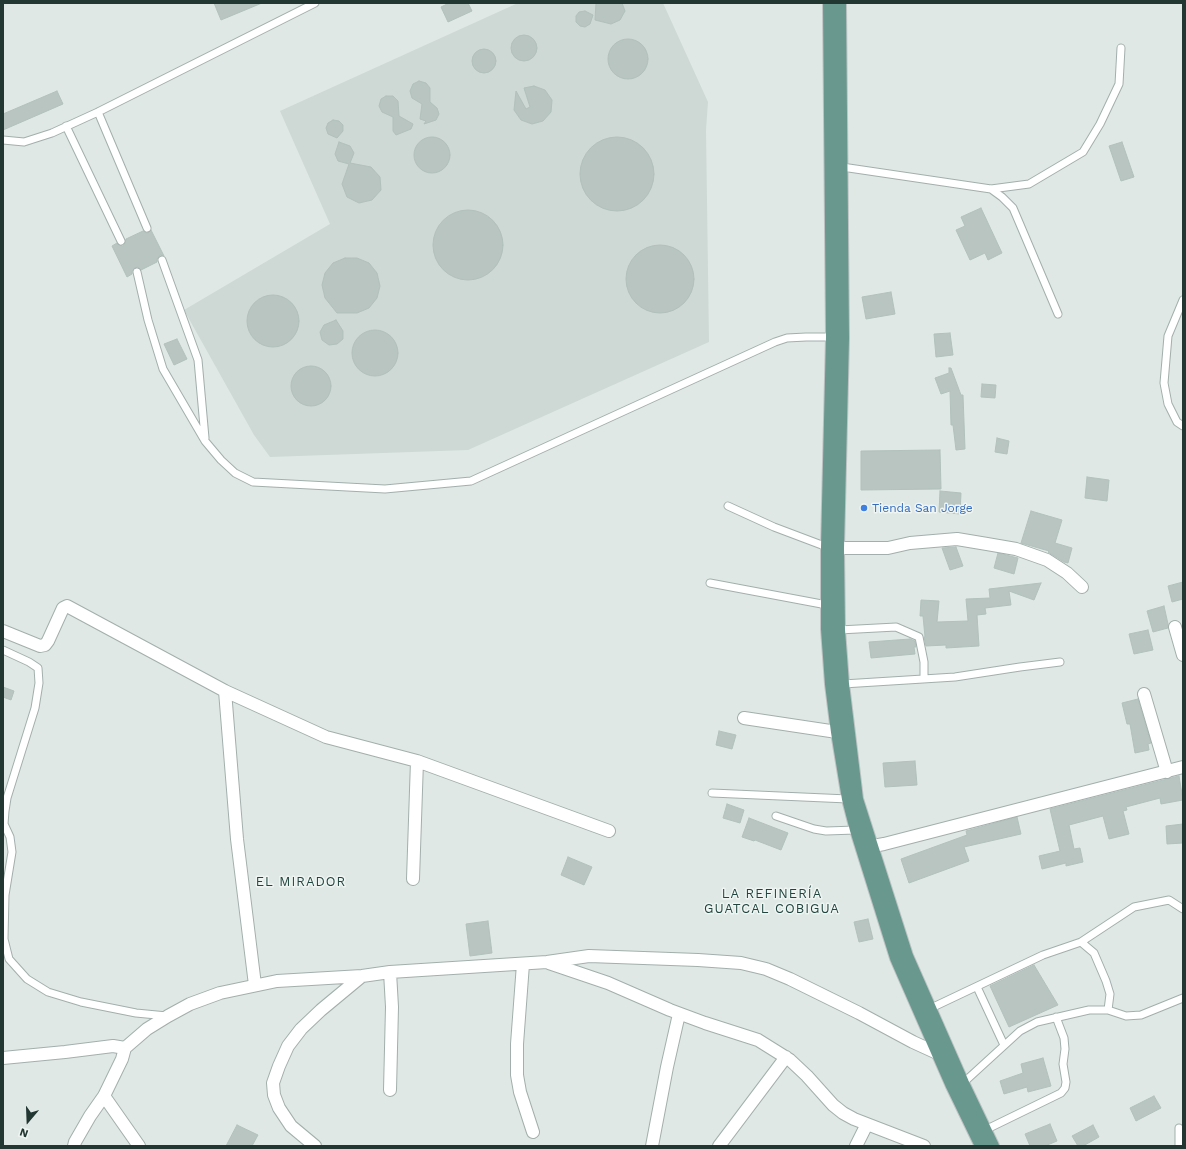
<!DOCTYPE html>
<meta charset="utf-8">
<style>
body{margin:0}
#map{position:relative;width:1186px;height:1149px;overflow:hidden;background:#dfe8e5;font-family:"Work Sans",sans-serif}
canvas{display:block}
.frame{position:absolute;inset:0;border:4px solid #223632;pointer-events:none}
.north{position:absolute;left:8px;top:1101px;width:40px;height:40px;-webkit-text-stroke:3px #eff5f2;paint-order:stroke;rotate:199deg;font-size:11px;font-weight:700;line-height:16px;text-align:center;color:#223632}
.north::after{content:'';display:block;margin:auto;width:14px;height:18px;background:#223632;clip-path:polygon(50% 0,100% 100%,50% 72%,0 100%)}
</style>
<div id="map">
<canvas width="1186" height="1149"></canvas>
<div class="frame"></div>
<div class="north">N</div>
</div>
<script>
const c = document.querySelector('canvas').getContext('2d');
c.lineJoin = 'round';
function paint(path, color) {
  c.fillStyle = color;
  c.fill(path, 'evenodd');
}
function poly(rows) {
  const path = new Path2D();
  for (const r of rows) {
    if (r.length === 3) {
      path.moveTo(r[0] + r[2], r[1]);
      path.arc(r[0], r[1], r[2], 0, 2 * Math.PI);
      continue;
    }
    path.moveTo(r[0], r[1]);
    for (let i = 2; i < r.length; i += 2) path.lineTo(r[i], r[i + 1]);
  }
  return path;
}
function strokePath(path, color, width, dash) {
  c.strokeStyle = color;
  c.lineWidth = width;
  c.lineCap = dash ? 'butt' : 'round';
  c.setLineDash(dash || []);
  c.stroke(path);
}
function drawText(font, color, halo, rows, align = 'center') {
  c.font = font + ' "Work Sans",sans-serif';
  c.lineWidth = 3;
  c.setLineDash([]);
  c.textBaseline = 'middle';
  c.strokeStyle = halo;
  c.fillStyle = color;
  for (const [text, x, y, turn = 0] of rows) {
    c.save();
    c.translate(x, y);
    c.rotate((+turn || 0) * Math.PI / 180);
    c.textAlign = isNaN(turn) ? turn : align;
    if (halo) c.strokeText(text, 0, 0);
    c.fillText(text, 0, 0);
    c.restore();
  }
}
paint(poly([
 [518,3,663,3,708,102,706,130,709,342,468,450,270,457,254,435,184,310,330,224,280,111]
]), '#ced8d4');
const building = poly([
 [214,3,262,3,221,20,214,3],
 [449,3,468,3,472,11,448,22,441,7,449,3],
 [596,3,622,3,625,11,620,20,611,24,595,20,596,3],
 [585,11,593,15,590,24,585,27,580,26,576,22,576,16,579,12,585,11],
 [524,48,13],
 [628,59,20],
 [484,61,12],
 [419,81,426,83,430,88,430,102,437,108,439,114,436,120,424,124,426,121,420,119,422,104,412,98,410,91,413,84,419,81],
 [534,86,545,90,552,100,551,112,543,121,532,124,521,120,514,110,516,91,526,109,530,107,524,88,534,86],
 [57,91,63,104,3,130,3,114,57,91],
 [386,96,393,96,398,101,399,116,413,124,411,129,396,135,393,131,393,117,382,112,379,106,381,99,386,96],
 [333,120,339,121,343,125,343,131,337,138,328,134,326,128,328,123,333,120],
 [432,155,18],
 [617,174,37],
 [339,142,350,146,354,153,350,163,371,167,380,177,381,190,372,200,359,203,347,197,342,184,349,164,338,161,335,154,339,142],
 [1122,142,1134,177,1121,181,1109,146,1122,142],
 [981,208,1002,253,988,260,985,253,970,260,956,230,965,226,961,217,981,208],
 [468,245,35],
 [151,230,164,256,160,255,157,259,157,262,141,270,138,267,134,268,132,271,132,274,127,277,112,246,117,243,119,245,123,246,125,243,126,239,143,231,147,233,149,232,151,230],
 [660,279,34],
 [345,258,357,258,369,263,377,273,380,286,377,298,369,308,357,313,337,313,325,298,322,285,325,273,333,263,345,258],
 [891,292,895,314,866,319,862,297,891,292],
 [273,321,26],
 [336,320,343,331,343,339,337,344,329,345,322,340,320,332,324,325,336,320],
 [375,353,23],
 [950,333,953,355,936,357,934,334,950,333],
 [177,339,187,359,174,365,164,344,177,339],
 [311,386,20],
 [949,368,951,368,961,395,963,395,965,449,956,450,953,425,951,425,950,391,941,394,935,378,949,373,949,368],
 [982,384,996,385,995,398,981,397,982,384],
 [997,438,1009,441,1007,454,995,452,997,438],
 [940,450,941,489,861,490,861,451,940,450],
 [1087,477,1109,480,1107,501,1085,498,1087,477],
 [940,491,961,493,960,514,939,512,940,491],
 [1031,511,1062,520,1055,543,1072,548,1068,563,1064,562,1048,552,1049,551,1021,543,1031,511],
 [956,547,963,566,950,570,942,548,956,547],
 [998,553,1018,558,1014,574,994,568,998,553],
 [1183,582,1183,599,1172,602,1168,586,1183,582],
 [1041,583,1034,600,1009,591,1011,605,985,608,986,614,977,615,979,646,946,648,946,645,926,646,924,637,925,637,923,616,920,616,921,600,939,601,937,622,968,621,966,599,990,598,989,589,1041,583],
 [1164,606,1168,624,1168,628,1153,632,1147,611,1164,606],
 [1148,630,1153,650,1134,654,1129,634,1148,630],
 [910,639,915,641,916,647,914,647,915,654,871,658,869,642,910,639],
 [3,687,14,691,11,700,3,697,3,687],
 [1138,699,1151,743,1148,744,1149,750,1135,753,1130,724,1127,724,1122,703,1138,699],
 [719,731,736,735,732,749,716,745,719,731],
 [915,761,917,785,885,787,883,763,915,761],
 [1179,776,1183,800,1161,804,1160,798,1126,807,1127,810,1123,811,1129,834,1109,839,1103,816,1069,825,1074,849,1080,848,1083,862,1066,866,1066,863,1042,869,1039,856,1060,851,1050,809,1179,776],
 [727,804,744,810,740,823,723,818,727,804],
 [1017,817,1021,834,964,847,969,861,909,883,901,859,967,835,966,831,1017,817],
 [749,818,788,833,781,850,755,840,754,841,742,837,749,818],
 [1183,824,1183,843,1167,844,1166,826,1183,824],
 [568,857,592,867,584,885,561,875,568,857],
 [868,919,873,939,859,942,854,922,868,919],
 [488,921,492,953,470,956,466,924,488,921],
 [1034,965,1058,1005,1009,1027,990,986,1034,965],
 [1043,1058,1051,1086,1028,1092,1027,1087,1004,1094,1000,1081,1023,1073,1021,1064,1043,1058],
 [1154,1096,1161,1108,1136,1121,1130,1108,1154,1096],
 [1050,1124,1057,1141,1045,1146,1030,1146,1025,1134,1050,1124],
 [237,1125,258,1135,252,1146,226,1146,237,1125],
 [1093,1125,1099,1137,1083,1146,1078,1146,1072,1136,1093,1125]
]);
paint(building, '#b8c5c1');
strokePath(building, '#b2c1bc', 1);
const service = poly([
 [98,112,147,228],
 [66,126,121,241],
 [3,140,24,142,52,133,98,112,315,3],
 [842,167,991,189,1029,184,1083,152,1100,124,1119,84,1121,48],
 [991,189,1002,197,1013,208,1058,314],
 [162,260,198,360,205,438],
 [137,272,148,320,163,369,205,441,221,460,235,473,253,482,385,489,471,481,775,342,787,338,806,337,832,337],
 [1183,300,1168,336,1164,383,1168,404,1177,422,1183,426],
 [728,506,774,527,827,547],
 [710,583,827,605],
 [839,630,896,627,919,637,924,662,924,679],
 [3,650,29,662,38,668,39,683,35,708,7,798,5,811,4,824,10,837,12,852,5,895,4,939,9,959,27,979,48,992,81,1002,136,1013,167,1016],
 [843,684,955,677,1020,667,1060,662],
 [712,793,848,799],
 [776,816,814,829,826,831,856,830],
 [1081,942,1134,907,1169,900,1183,909],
 [977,987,1004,1045],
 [927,1010,1043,955,1081,942,1094,953,1106,981,1110,994,1108,1010],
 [962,1084,1020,1031,1037,1022,1089,1010,1108,1010,1126,1016,1141,1015,1183,998],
 [1179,1128,1179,1146],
 [983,1131,1061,1093,1065,1088,1066,1082,1063,1064,1065,1049,1064,1038,1056,1017]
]);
const minor = poly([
 [838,548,888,548,910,543,957,539,987,544,1016,549,1047,560,1067,573,1082,587],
 [1175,627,1183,655],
 [3,631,40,646,45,645,48,641,63,608,67,606,225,691,326,737,417,761,609,831],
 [225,691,237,839,255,985],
 [1144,694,1167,772],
 [744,718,837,732],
 [862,848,884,844,1183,767],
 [413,879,417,761],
 [549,963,608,983,670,1010,705,1023,758,1040,790,1060,807,1076,833,1105,843,1113,854,1119,924,1146],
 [523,964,517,1044,517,1075,520,1092,533,1132],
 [390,972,392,1007,390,1090],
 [3,1058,65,1052,113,1046,125,1048],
 [104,1096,139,1146],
 [74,1146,75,1142,90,1116,104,1096,122,1059,125,1048,147,1029,168,1016,190,1004,220,993,277,981,362,976,390,972,547,962,589,956,698,960,741,963,766,969,790,979,859,1013,913,1042,937,1053,945,1053],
 [315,1146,291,1126,279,1108,274,1095,273,1083,279,1066,288,1046,301,1029,321,1010,362,976],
 [652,1146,667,1067,679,1014],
 [719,1146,786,1057],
 [856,1146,867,1124]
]);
const primary = poly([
 [829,3,832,337,827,547,827,629,831,684,837,732,848,799,856,830,896,958,952,1086,981,1146],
 [840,3,843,338,838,548,839,630,843,684,857,799,907,956,963,1083,993,1146]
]);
strokePath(service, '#a3afac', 9);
strokePath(minor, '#a3afac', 14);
strokePath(primary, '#bdc3c2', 14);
strokePath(service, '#fff', 7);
strokePath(minor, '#fff', 12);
strokePath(primary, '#69988f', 12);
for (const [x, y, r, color] of [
 [864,508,4,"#3f7fe0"]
]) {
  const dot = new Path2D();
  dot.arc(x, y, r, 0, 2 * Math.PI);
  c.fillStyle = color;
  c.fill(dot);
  strokePath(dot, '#eff5f2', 1.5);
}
drawText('12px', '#366cbe', '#eff5f2', [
 ["Tienda San Jorge",872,508]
], 'left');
c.letterSpacing = '1px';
drawText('13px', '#21453e', '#eff5f2', [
 ["EL MIRADOR",301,882],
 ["LA REFINERÍA",772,894],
 ["GUATCAL COBIGUA",772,909]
]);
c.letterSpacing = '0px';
</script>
